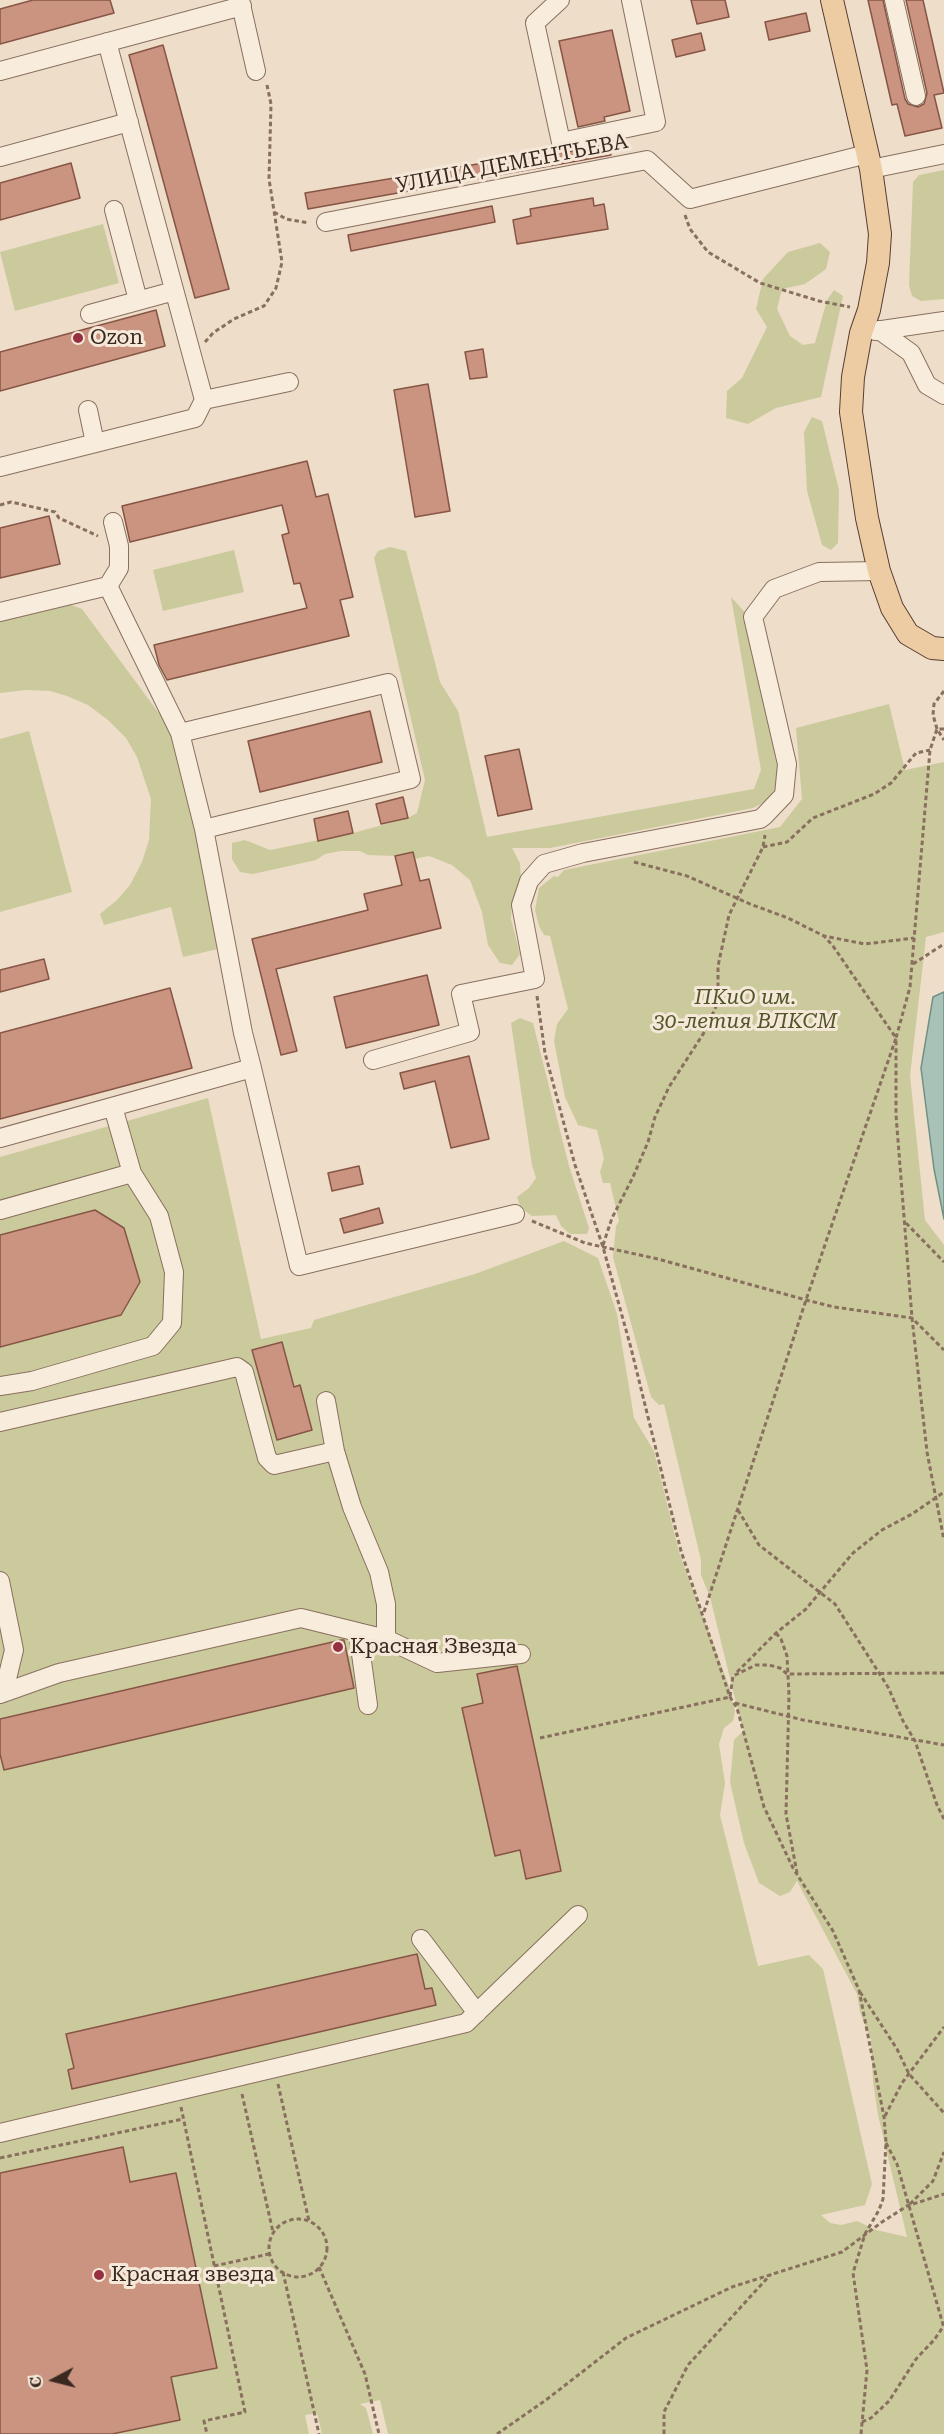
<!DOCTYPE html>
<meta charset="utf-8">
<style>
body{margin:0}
#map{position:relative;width:944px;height:2434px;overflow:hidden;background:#edddc9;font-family:"Roboto Serif",serif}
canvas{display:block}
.north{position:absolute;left:24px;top:2350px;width:60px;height:60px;-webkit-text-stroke:4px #f5e8d8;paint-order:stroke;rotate:263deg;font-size:16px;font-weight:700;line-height:24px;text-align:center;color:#3a2921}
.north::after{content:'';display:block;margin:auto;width:21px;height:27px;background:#3a2921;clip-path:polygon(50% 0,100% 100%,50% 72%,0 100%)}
</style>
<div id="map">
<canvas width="944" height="2434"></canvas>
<div class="north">С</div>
</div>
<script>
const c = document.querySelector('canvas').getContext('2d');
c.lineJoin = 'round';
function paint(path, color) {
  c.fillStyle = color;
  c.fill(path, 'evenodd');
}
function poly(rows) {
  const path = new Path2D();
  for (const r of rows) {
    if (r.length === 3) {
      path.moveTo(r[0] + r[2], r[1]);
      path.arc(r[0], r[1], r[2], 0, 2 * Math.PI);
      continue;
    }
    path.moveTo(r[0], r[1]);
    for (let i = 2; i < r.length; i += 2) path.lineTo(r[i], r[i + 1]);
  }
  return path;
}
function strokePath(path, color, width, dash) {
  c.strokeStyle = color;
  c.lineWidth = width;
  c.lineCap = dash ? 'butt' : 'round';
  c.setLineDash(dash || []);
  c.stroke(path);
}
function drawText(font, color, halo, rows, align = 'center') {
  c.font = font + ' "Roboto Serif",serif';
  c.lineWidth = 6;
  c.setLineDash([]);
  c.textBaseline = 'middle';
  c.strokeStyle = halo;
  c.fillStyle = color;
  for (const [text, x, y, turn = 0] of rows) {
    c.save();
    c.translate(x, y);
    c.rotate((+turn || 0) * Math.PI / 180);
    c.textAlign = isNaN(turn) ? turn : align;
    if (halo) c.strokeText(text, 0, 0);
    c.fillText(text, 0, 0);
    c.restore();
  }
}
paint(poly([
 [944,170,944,299,921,301,912,296,909,285,913,182,919,175],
 [103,224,119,283,15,311,0,252],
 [820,243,830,252,826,269,805,284,782,289,777,309,790,336,803,345,815,343,827,300,834,290,843,296,821,397,776,408,748,424,726,418,727,391,742,378,767,327,756,309,763,279,788,252],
 [812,417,822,421,839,490,838,543,831,550,822,545,807,491,804,432],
 [390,547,406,551,440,682,458,711,487,837,754,789,761,770,731,597,751,619,780,769,776,788,765,802,753,808,550,848,512,848,520,863,521,878,512,903,511,919,520,954,512,965,500,963,488,945,482,912,470,880,452,865,429,856,414,859,413,852,395,856,368,855,360,851,341,851,325,854,316,860,253,874,240,872,232,859,232,843,245,840,270,850,353,833,408,818,417,813,425,780,374,558,378,551],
 [234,550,244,592,163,611,153,570],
 [66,603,82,609,172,731,197,826,218,949,183,957,171,907,104,925,100,914,117,900,130,885,142,862,149,840,151,799,137,757,126,738,108,720,88,705,67,696,50,691,26,690,0,693,0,620],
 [889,704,905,770,944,762,944,932,926,937,910,1076,925,1220,944,1245,944,2434,388,2434,380,2400,360,2404,366,2408,373,2434,322,2434,317,2413,305,2415,309,2434,0,2434,0,1157,208,1098,261,1339,311,1328,314,1320,475,1274,564,1241,598,1258,617,1314,634,1418,654,1451,679,1552,730,1689,735,1712,733,1721,724,1728,719,1744,725,1783,720,1815,758,1966,809,1955,823,1969,872,2184,865,2205,821,2215,830,2223,841,2225,857,2221,876,2230,907,2237,878,2115,873,2082,871,2040,860,2012,857,1994,797,1881,790,1892,780,1896,759,1883,744,1843,730,1782,734,1740,743,1731,710,1597,701,1575,701,1560,664,1404,659,1405,651,1397,613,1257,616,1226,619,1221,610,1183,603,1183,600,1172,604,1159,597,1130,578,1125,565,1097,554,1041,557,1024,568,1009,550,936,544,935,539,926,535,910,539,888,554,876,558,877,564,870,780,827,802,799,796,728],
 [29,731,72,892,0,912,0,739],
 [520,1018,533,1023,569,1166,589,1228,587,1234,570,1234,561,1226,556,1215,532,1216,521,1208,517,1197,529,1188,536,1178,532,1165,511,1023]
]), '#cbca9d');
const water = poly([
 [944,992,944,1219,934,1169,921,1068,933,997,944,992]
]);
paint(water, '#a9c2b7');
strokePath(water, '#709083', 1.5);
const building = poly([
 [33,0,110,0,114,13,0,44,0,9,33,0],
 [691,0,725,0,729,17,697,24,691,0],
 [868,0,883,0,905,99,908,104,918,107,924,104,927,93,906,0,923,0,944,93,934,95,942,128,905,136,897,104,892,105,868,0],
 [806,13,810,31,769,40,765,22,806,13],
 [612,30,630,111,604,117,605,121,578,127,559,41,612,30],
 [701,33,705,50,676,57,672,40,701,33],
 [163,45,229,289,195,298,129,55,163,45],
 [609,143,611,155,308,209,305,193,555,151,563,153,609,143],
 [71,163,80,198,0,220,0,183,71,163],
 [593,198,594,206,604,204,608,229,517,244,513,220,531,216,530,209,593,198],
 [492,206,495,222,351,251,348,235,492,206],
 [156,310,165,346,0,391,0,352,156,310],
 [483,349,487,377,470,379,465,352,483,349],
 [428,384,450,511,415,517,394,390,428,384],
 [307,461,316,497,328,494,353,597,340,600,349,636,167,680,159,665,154,645,307,608,300,583,294,584,282,535,289,533,282,505,130,542,122,506,307,461],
 [49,516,60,564,0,578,0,528,49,516],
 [370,711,382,762,260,792,248,741,370,711],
 [519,749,532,809,498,816,485,756,519,749],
 [403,797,408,818,381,824,376,804,403,797],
 [348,811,353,833,318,841,314,819,348,811],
 [413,852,420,881,429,879,441,928,276,969,297,1051,281,1055,252,939,368,910,364,894,402,885,395,856,413,852],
 [44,959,49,979,0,992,0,970,44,959],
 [427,975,439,1025,346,1048,334,997,427,975],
 [170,988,192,1068,0,1119,0,1033,170,988],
 [469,1056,489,1139,451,1148,435,1081,404,1089,400,1073,469,1056],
 [359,1166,363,1184,332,1191,328,1173,359,1166],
 [379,1208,383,1223,344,1233,340,1219,379,1208],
 [95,1210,124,1228,140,1282,121,1315,0,1347,0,1235,95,1210],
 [282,1342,294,1387,300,1385,312,1430,277,1440,252,1350,282,1342],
 [341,1640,344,1640,354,1688,4,1770,0,1754,0,1719,341,1640],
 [517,1666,561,1871,526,1879,520,1850,495,1856,462,1708,483,1703,477,1674,517,1666],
 [417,1954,425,1989,432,1988,436,2005,72,2089,68,2070,74,2068,66,2034,417,1954],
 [123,2147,130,2182,176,2173,217,2368,171,2377,180,2420,112,2434,0,2434,0,2173,123,2147]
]);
paint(building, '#ca9480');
strokePath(building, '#875545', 1.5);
const minor = poly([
 [240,0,256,71],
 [560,0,535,23,561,142,656,122,631,0],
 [894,0,916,96],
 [0,71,242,6],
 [0,157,129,122],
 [871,169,944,154],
 [114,210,138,300],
 [326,222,647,160,690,199,867,154],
 [90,314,174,291],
 [879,330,911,353,927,385,944,395],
 [875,331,944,321],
 [204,400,289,382],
 [88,410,95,443],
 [0,467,195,418,204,400,107,42],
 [0,612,108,586,119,568,119,546,113,522],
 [180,733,388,683,411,779,204,829],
 [373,1060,470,1032,461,994,535,979,521,905,529,881,544,864,583,853,760,819,764,816,784,795,787,764,753,617,774,589,819,572,879,571],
 [252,1068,299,1266,515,1214],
 [0,1138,252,1068,243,1033,204,829,180,733,108,586],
 [0,1210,132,1173],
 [0,1386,32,1381,153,1346,172,1323,174,1272,159,1216,132,1173,113,1107],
 [326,1401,335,1451,352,1507,379,1572,386,1604,386,1639],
 [0,1422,237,1367,244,1372,267,1458,274,1465,335,1451],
 [0,1581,14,1650,7,1679,0,1685],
 [358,1632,368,1705],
 [0,1694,59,1673,301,1618,386,1639,437,1663,521,1654],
 [421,1939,477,2013],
 [0,2133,466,2023,578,1915]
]);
const major = poly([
 [832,0,871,169,880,234,878,263,869,310,861,333,853,377,851,412,867,518,879,571,892,608,908,634,932,648,944,649]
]);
strokePath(minor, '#896f5e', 20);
strokePath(major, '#573e32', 24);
strokePath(poly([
 [274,212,286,219,309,223],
 [685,215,690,229,708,252,760,283,819,301,850,307],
 [205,342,213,333,234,319,264,306,276,288,282,262,269,179,271,104,267,85],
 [0,505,11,502,55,512,59,518,98,536],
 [944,691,934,704,933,715,937,729,944,740],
 [944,729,937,729,930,750,910,987,896,1038,896,1115,912,1318,927,1452,944,1540],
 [763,847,787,842,813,818,874,794,891,783,916,753,930,750],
 [634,862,687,876,750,904,788,918,824,936,865,944,914,938],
 [913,964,944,944],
 [537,996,545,1053,575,1165,603,1247,631,1348,681,1551,730,1697,737,1708,764,1807,793,1868,833,1931,859,1990,884,2117,886,2142,883,2199,879,2210,865,2234,853,2273,867,2370,861,2434],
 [532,1221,585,1243,658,1259,806,1300,834,1307,912,1318,944,1350],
 [906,1223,944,1262],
 [603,1245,612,1218,633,1177,648,1142,655,1117,669,1087,705,1031,718,1002,718,966,729,915,763,847,765,835],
 [738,1510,759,1545,835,1604,888,1687,903,1721,915,1741,937,1805,944,1819],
 [704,1612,806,1300,896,1038,833,946,824,936],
 [776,1633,781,1639,787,1656,789,1695,786,1814,797,1873],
 [737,1672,776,1633,806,1609,853,1553,882,1530,912,1514,944,1492],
 [735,1703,803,1720,944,1745],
 [540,1738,730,1697,733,1676,756,1665,769,1665,780,1668,787,1674,944,1673],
 [860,1992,897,2049,909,2074,944,2113],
 [278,2084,309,2221],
 [242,2094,273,2232],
 [181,2107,245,2412,204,2421,207,2434],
 [885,2116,902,2083,944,2027],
 [886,2143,897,2164,944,2328],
 [0,2158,183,2119],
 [910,2204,933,2181,944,2152],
 [298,2248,29],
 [214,2266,269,2254],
 [319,2267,365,2374,379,2434],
 [283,2272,319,2434],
 [862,2422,871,2418,889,2401,916,2359,934,2340,943,2327],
 [497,2434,546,2400,626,2338,732,2287,842,2252,882,2222,907,2206,944,2194],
 [664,2434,664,2412,688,2365,771,2274]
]), '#896f5e', 3, [4.5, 3]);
strokePath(minor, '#f8ecdc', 18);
strokePath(major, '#eecca3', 22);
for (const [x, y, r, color] of [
 [78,338,6,"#963040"],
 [338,1647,6,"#963040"],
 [99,2275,6,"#963040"]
]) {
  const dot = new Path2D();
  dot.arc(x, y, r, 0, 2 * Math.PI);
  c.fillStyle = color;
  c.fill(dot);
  strokePath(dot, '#f5e8d8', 2);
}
drawText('21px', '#3a2921', '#f5e8d8', [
 ["УЛИЦА ДЕМЕНТЬЕВА",512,164,-11]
]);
drawText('21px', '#3a2921', '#f5e8d8', [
 ["Ozon",90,338],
 ["Красная Звезда",350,1647],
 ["Красная звезда",111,2275]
], 'left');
drawText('italic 21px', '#515628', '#f5e8d8', [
 ["ПКиО им.",745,998],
 ["30-летия ВЛКСМ",745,1022]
]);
</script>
